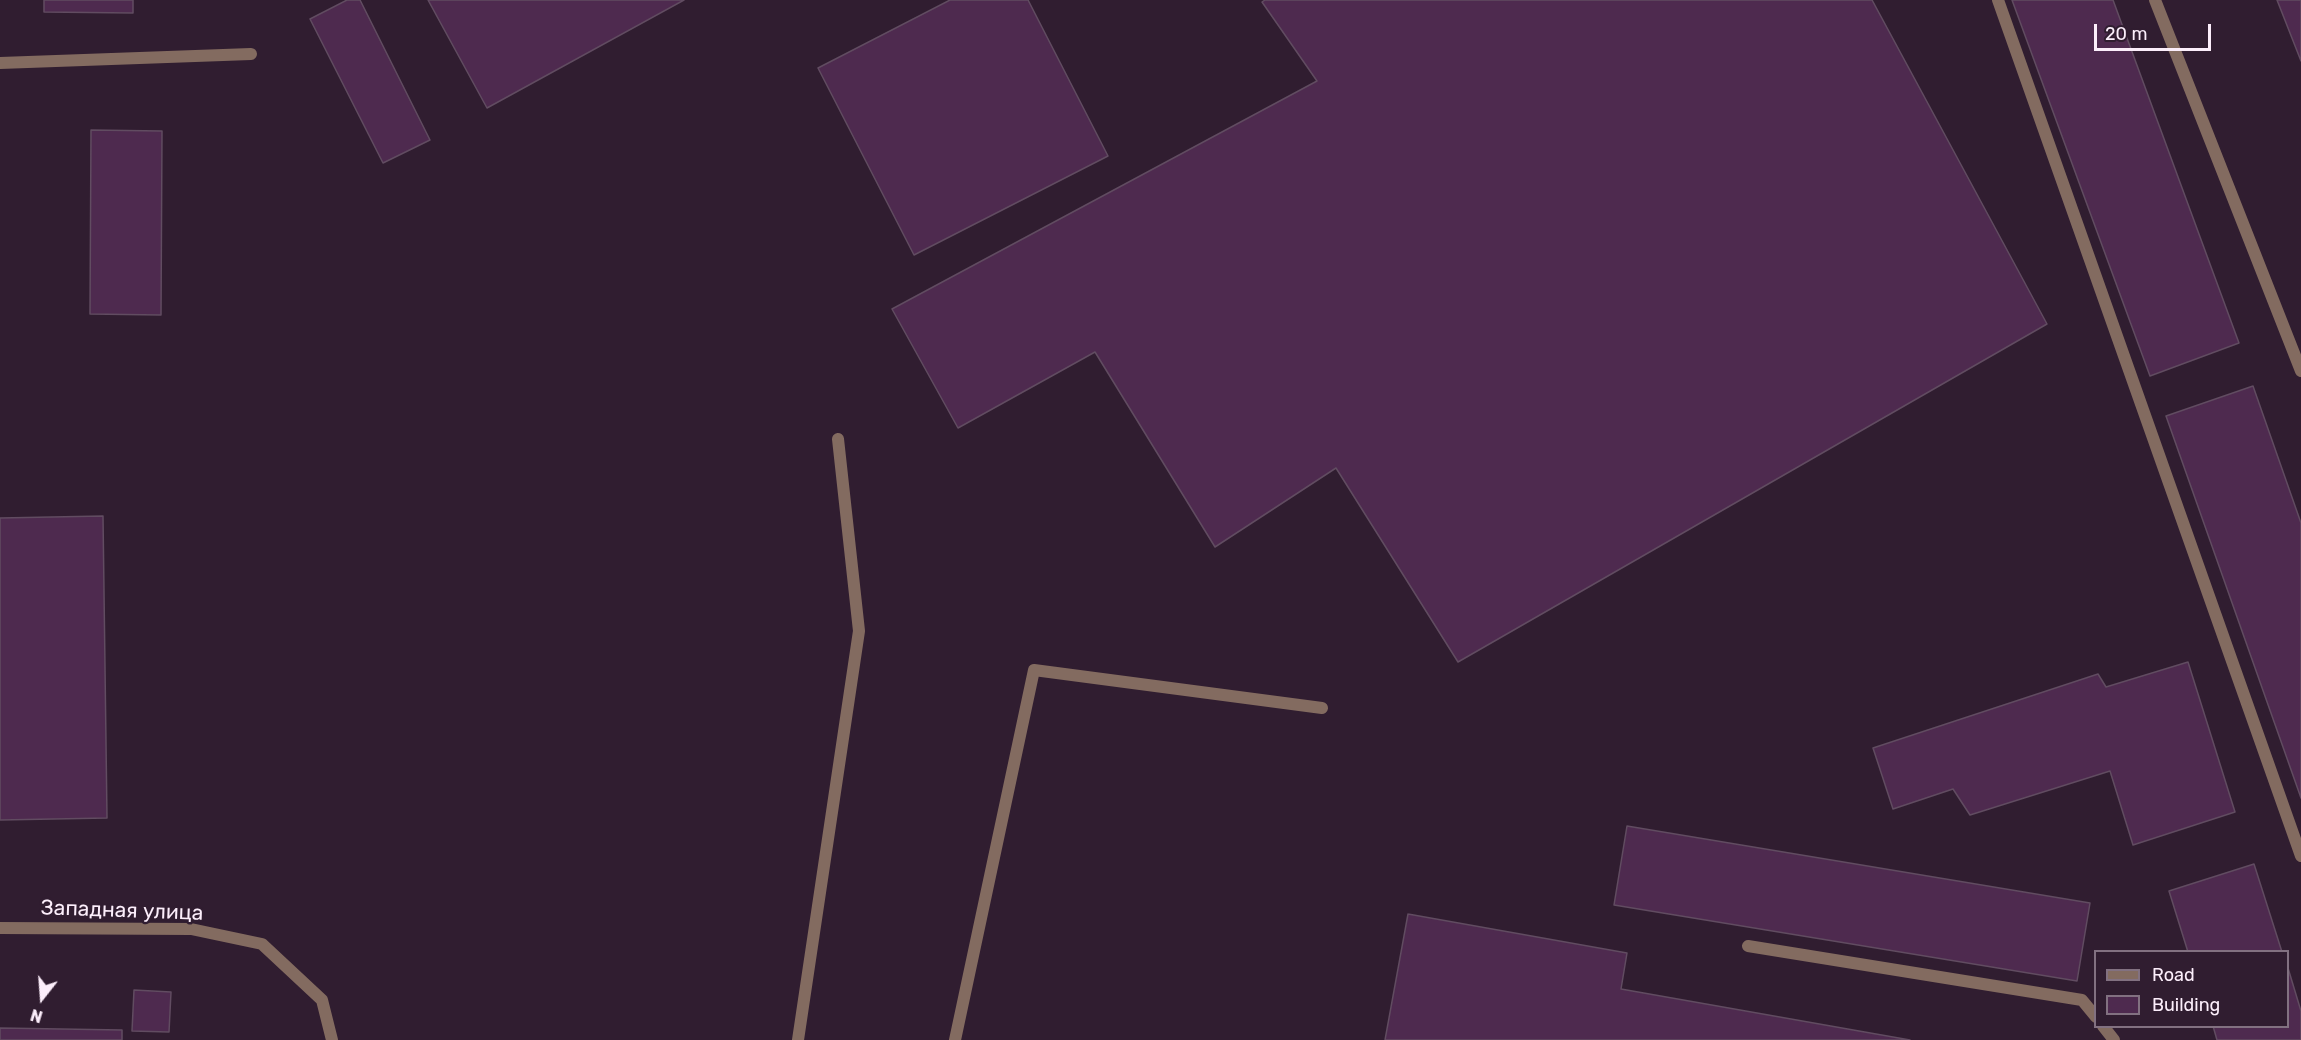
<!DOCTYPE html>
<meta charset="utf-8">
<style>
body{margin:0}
#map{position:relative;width:2301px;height:1040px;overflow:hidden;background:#301d30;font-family:Rubik,sans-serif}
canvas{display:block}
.legend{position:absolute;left:2094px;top:950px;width:195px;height:78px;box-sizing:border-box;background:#301d30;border:2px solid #827181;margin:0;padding:8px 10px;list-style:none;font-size:18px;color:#fceefb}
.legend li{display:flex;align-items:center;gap:12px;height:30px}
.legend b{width:30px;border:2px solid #827181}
.north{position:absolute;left:12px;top:968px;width:60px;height:60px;-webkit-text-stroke:4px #301d30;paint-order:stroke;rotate:197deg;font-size:16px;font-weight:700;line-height:24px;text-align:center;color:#fceefb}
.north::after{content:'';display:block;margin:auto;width:21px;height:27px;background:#fceefb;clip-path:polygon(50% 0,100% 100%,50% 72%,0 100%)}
.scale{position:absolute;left:2094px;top:24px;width:117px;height:27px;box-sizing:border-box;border:3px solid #fceefb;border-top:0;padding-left:8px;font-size:18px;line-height:21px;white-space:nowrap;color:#fceefb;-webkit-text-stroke:4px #301d30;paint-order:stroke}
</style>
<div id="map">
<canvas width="2301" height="1040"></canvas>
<ul class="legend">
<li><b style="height:8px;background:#836b60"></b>Road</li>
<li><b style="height:16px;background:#4e2a4f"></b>Building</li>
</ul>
<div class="north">N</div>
<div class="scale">20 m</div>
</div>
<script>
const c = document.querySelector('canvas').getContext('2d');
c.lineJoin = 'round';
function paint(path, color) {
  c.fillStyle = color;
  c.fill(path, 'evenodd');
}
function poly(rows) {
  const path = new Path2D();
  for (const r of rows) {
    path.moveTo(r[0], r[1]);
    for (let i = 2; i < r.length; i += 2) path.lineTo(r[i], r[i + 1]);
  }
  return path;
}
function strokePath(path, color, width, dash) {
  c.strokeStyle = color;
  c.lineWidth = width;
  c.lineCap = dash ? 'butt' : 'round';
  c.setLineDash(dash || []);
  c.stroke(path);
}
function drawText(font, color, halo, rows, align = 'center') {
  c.font = font + ' Rubik,sans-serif';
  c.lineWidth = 5;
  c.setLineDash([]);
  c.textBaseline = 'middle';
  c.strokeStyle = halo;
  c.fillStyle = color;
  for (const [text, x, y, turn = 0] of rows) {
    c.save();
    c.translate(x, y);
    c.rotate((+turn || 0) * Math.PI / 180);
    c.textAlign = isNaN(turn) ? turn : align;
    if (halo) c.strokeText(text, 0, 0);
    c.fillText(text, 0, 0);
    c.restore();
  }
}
const building = poly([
 [44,0,133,0,133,13,44,12,44,0],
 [347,0,360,0,430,140,383,163,310,19,347,0],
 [428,0,684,0,487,108,428,0],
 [950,0,1028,0,1108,156,914,255,818,68,950,0],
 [1265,0,1872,0,2047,324,1458,662,1336,468,1215,547,1095,352,958,428,892,309,1317,81,1262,2,1265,0],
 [2012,0,2113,0,2239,343,2150,376,2012,0],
 [2277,0,2301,0,2301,61,2277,0],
 [91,130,162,131,161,315,90,314,91,130],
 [2253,386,2301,523,2301,798,2166,416,2253,386],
 [103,516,107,818,0,820,0,518,103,516],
 [2188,662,2235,812,2133,845,2110,771,1970,815,1953,789,1893,809,1873,748,2098,674,2106,687,2188,662],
 [1627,826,2090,903,2077,981,1614,905,1627,826],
 [2254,864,2282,952,2188,952,2169,891,2254,864],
 [1408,914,1627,953,1621,989,1910,1040,1385,1040,1408,914],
 [2288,968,2301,1011,2301,1040,2217,1040,2213,1026,2288,1026,2288,968],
 [134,990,171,992,169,1032,132,1031,134,990],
 [0,1028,122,1030,122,1040,0,1040,0,1028]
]);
paint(building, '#4e2a4f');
strokePath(building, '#614c61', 1.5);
strokePath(poly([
 [1998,0,2301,856],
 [0,63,251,54],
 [1748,946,2082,1000,2096,1017],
 [2103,1026,2114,1040],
 [798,1040,859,631,838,439],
 [955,1040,1034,670,1322,708]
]), '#836b60', 12);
strokePath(poly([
 [2155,0,2301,371],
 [0,928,191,929,262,944,322,1000,332,1040]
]), '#836b60', 12);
drawText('21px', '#fceefb', '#301d30', [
 ["Западная улица",122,911,2]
]);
</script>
